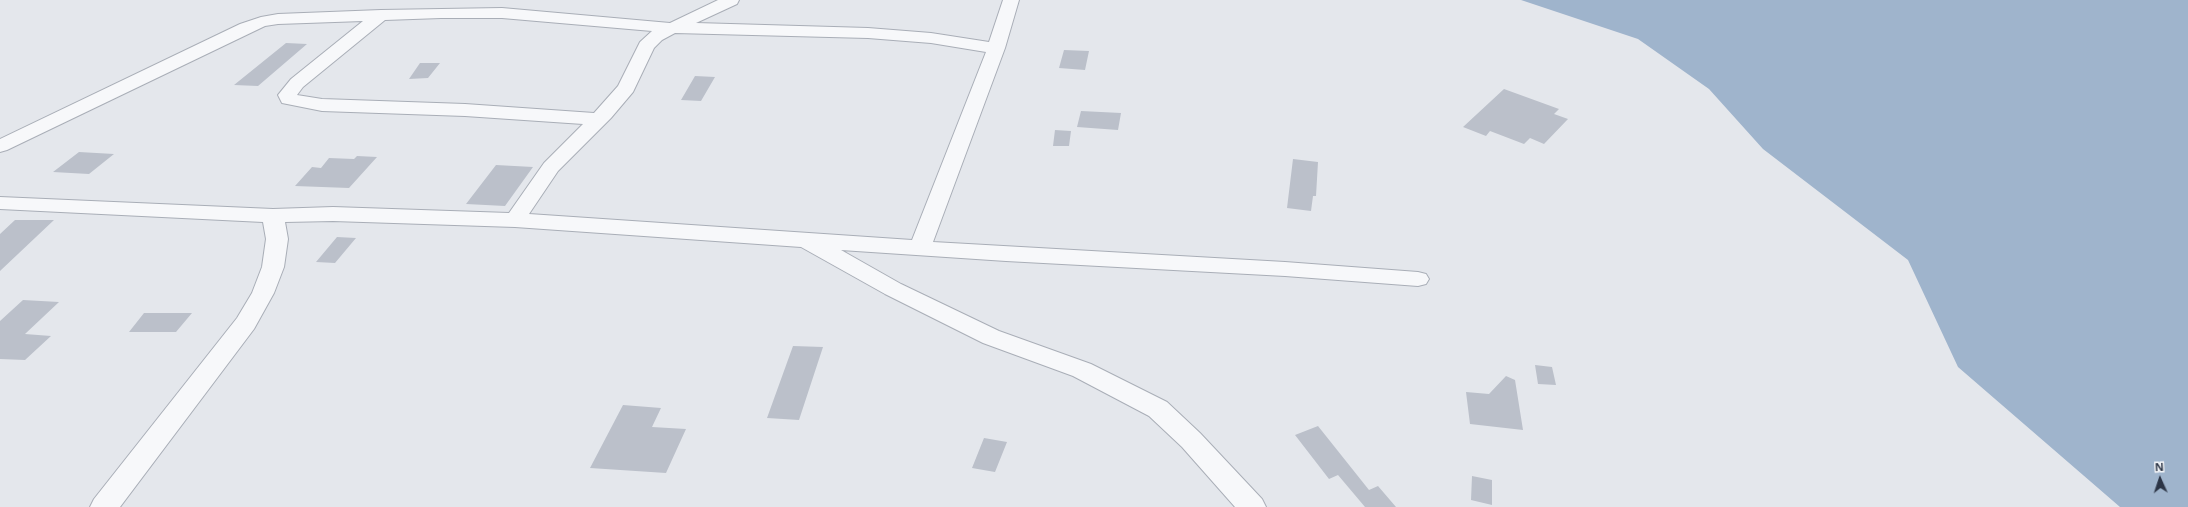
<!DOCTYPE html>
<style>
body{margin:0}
#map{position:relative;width:2188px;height:507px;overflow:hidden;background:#e4e7ec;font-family:"Noto Sans",sans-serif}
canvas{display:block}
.north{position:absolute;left:2140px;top:459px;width:40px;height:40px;-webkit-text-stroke:3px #f4f6f9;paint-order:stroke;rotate:357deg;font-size:11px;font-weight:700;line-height:16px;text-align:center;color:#2b3445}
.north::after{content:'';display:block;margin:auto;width:14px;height:18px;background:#2b3445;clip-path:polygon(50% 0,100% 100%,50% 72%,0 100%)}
</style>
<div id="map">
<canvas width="2188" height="507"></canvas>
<div class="north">N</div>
</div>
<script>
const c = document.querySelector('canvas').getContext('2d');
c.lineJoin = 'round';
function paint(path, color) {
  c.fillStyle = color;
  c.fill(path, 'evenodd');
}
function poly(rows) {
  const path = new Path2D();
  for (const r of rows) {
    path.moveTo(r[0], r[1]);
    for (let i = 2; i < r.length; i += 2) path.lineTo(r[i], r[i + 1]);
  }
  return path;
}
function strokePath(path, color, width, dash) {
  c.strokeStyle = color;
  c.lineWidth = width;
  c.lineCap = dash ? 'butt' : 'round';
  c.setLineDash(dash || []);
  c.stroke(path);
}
paint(poly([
 [1521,0,2188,0,2188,507,2120,507,1958,367,1908,260,1763,149,1709,89,1638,39]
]), '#9fb4cc');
paint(poly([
 [286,43,307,44,258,86,234,85],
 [1064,50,1089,51,1085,70,1059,68],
 [420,63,440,63,428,78,409,79],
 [695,76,715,77,701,101,681,100],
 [1504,89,1559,109,1554,114,1568,119,1544,144,1530,138,1524,144,1490,131,1486,136,1463,127],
 [1081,111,1121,113,1118,130,1077,127],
 [1055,130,1071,131,1069,146,1053,146],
 [79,152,114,154,89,174,53,172],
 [357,156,377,157,349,188,295,186,312,167,321,168,329,158,354,159],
 [1293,159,1318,162,1316,196,1313,196,1311,211,1287,208],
 [496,165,533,167,505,206,466,204],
 [15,220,54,220,0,271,0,234],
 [337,237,356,238,335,263,316,262],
 [23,300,59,302,25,334,51,336,25,360,0,359,0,321],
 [144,313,192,313,176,332,129,332],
 [793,346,823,347,799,420,767,418],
 [1535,365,1552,367,1556,385,1538,384],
 [1506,376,1515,380,1523,430,1470,424,1466,392,1489,394],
 [623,405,661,408,652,427,686,429,666,473,590,468],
 [1318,426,1369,490,1378,486,1396,507,1365,507,1338,475,1329,479,1295,435],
 [984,438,1007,442,995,472,972,468],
 [1472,476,1492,480,1492,505,1471,500]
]), '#bbc0ca');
const minor = poly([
 [718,0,739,0,737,4,696,23,868,28,931,33,989,42,1003,0,1019,0,1005,48,933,242,1285,262,1418,272,1426,274,1429,279,1426,284,1418,286,1285,276,1006,261,841,250,901,284,999,331,1091,364,1167,402,1200,433,1262,499,1266,507,1235,507,1182,447,1149,416,1073,376,983,343,885,294,801,247,515,227,333,221,285,222,288,239,284,267,274,293,254,329,120,507,90,507,94,499,237,318,252,293,262,267,266,239,263,222,0,209,0,197,273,209,333,207,509,213,544,163,583,124,465,116,322,111,282,103,278,95,291,79,363,21,278,24,265,26,7,150,0,152,0,139,240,24,261,17,278,14,381,10,502,8,670,23,718,0],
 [441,18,502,18,652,31,640,42,618,86,594,113,465,104,322,99,297,95,303,87,385,20,441,18],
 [675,33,868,38,931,43,986,52,912,240,529,214,558,171,611,118,633,92,654,48,662,40,675,33]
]);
strokePath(minor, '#a9aeb7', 2);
paint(minor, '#f7f8fa');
</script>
